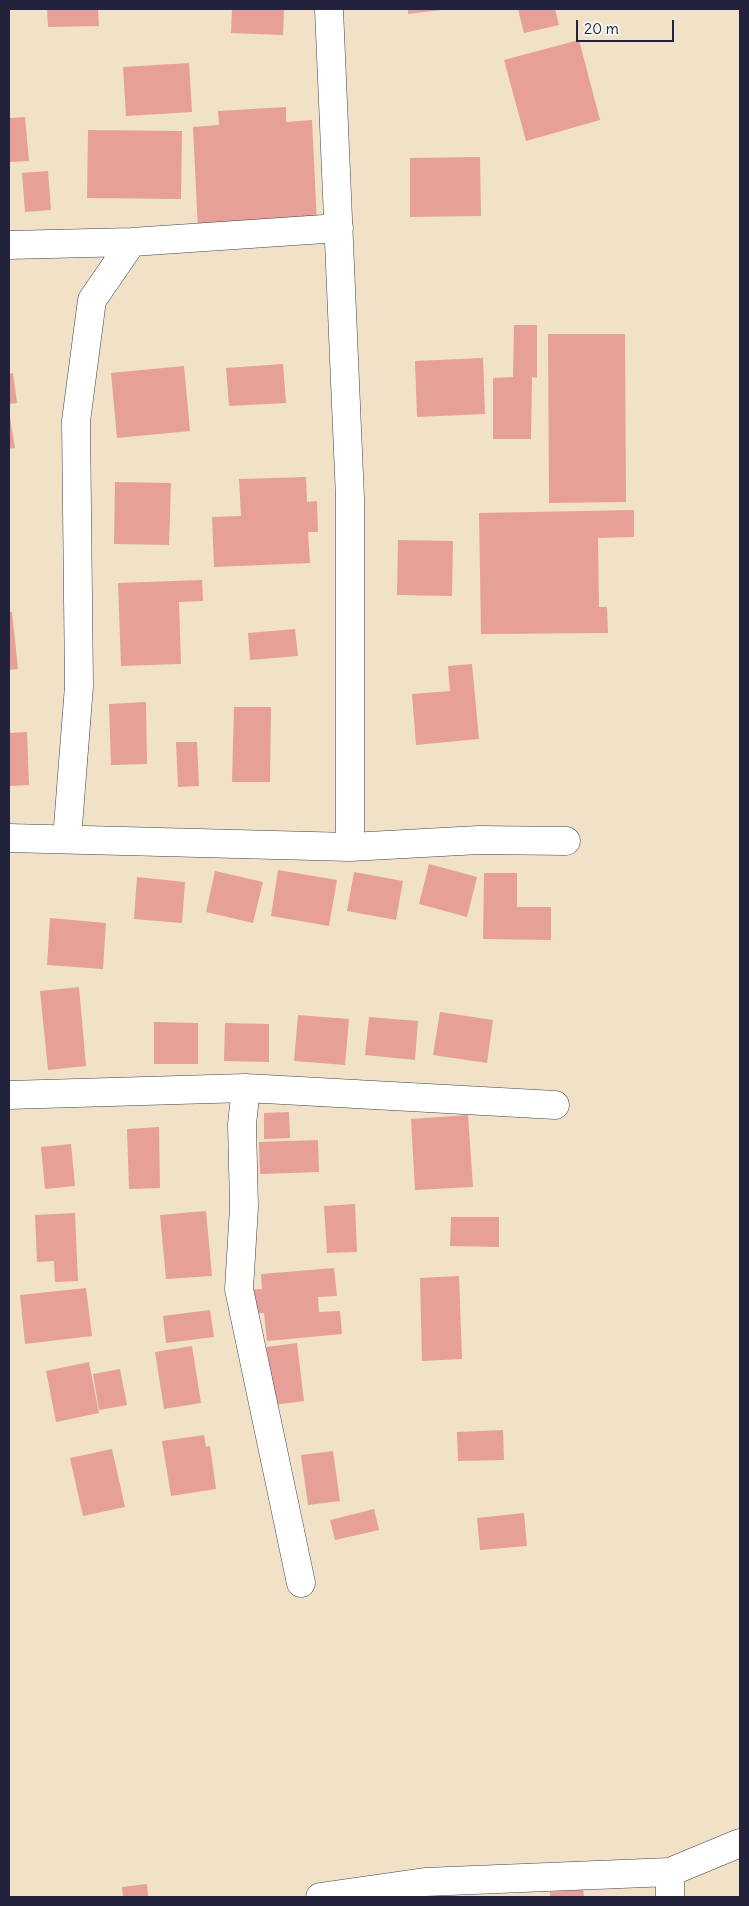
<!DOCTYPE html>
<style>
body{margin:0}
#map{position:relative;width:749px;height:1906px;overflow:hidden;background:#f1e2c7;font-family:Delius,sans-serif}
canvas{display:block}
.frame{position:absolute;inset:0;border:10px solid #22223b;pointer-events:none}
.scale{position:absolute;left:576px;top:20px;width:98px;height:22px;box-sizing:border-box;border:2px solid #22223b;border-top:0;padding-left:6px;font-size:15px;line-height:18px;white-space:nowrap;color:#22223b;-webkit-text-stroke:4px #f6f6f2;paint-order:stroke}
</style>
<div id="map">
<canvas width="749" height="1906"></canvas>
<div class="frame"></div>
<div class="scale">20 m</div>
</div>
<script>
const c = document.querySelector('canvas').getContext('2d');
c.lineJoin = 'round';
function paint(path, color) {
  c.fillStyle = color;
  c.fill(path, 'evenodd');
}
function poly(rows) {
  const path = new Path2D();
  for (const r of rows) {
    path.moveTo(r[0], r[1]);
    for (let i = 2; i < r.length; i += 2) path.lineTo(r[i], r[i + 1]);
  }
  return path;
}
function strokePath(path, color, width, dash) {
  c.strokeStyle = color;
  c.lineWidth = width;
  c.lineCap = dash ? 'butt' : 'round';
  c.setLineDash(dash || []);
  c.stroke(path);
}
paint(poly([
 [47,9,98,9,99,26,48,27],
 [232,9,284,9,283,35,231,33],
 [408,9,442,9,442,10,408,14],
 [518,9,555,9,559,25,524,33],
 [579,40,600,120,526,141,504,60],
 [189,63,192,112,126,116,123,67],
 [286,107,286,122,312,120,317,225,198,231,193,127,219,125,218,111],
 [25,117,29,161,9,162,9,118],
 [88,130,182,131,181,199,87,198],
 [480,157,481,216,410,217,410,158],
 [48,171,51,210,25,212,22,173],
 [514,325,537,325,537,378,532,377,531,439,493,439,493,378,513,377],
 [548,334,625,334,626,502,549,503],
 [483,358,485,414,417,417,415,361],
 [283,364,286,403,229,406,226,368],
 [184,366,190,431,117,438,111,373],
 [13,373,17,403,9,404,9,374],
 [9,411,15,448,9,449],
 [306,477,307,502,317,501,318,532,308,532,310,563,214,567,212,517,241,516,239,479],
 [115,482,171,483,169,545,114,544],
 [634,510,634,537,598,538,599,607,607,607,608,633,481,634,479,513],
 [398,540,453,541,452,596,397,595],
 [202,580,203,601,179,602,181,664,121,666,118,583],
 [9,612,12,612,18,669,9,670],
 [295,629,298,656,250,660,248,633],
 [472,664,479,739,416,745,412,694,450,691,448,666],
 [146,702,147,764,111,765,109,704],
 [234,707,271,707,270,782,232,782],
 [27,732,29,785,9,786,9,733],
 [176,742,197,742,199,786,178,787],
 [429,864,477,877,467,917,419,904],
 [278,870,337,880,329,926,271,916],
 [215,871,263,882,253,923,206,912],
 [354,872,403,881,396,920,347,911],
 [484,873,517,873,517,907,551,907,551,940,483,939],
 [137,877,185,882,182,923,134,919],
 [50,918,106,923,103,969,47,965],
 [79,987,86,1066,48,1070,40,991],
 [440,1012,493,1020,487,1063,433,1055],
 [298,1015,349,1019,345,1065,294,1061],
 [369,1017,418,1021,415,1060,365,1055],
 [154,1022,198,1023,198,1064,154,1064],
 [225,1023,269,1024,269,1062,224,1061],
 [289,1112,290,1138,264,1139,264,1113],
 [468,1115,473,1187,415,1190,411,1119],
 [159,1127,160,1188,129,1189,127,1129],
 [318,1140,319,1172,260,1174,259,1142],
 [71,1144,75,1186,45,1189,41,1147],
 [355,1204,357,1252,327,1253,324,1206],
 [206,1211,212,1276,166,1279,160,1215],
 [75,1213,78,1281,55,1282,54,1261,37,1262,35,1215],
 [451,1217,499,1217,499,1247,450,1246],
 [334,1268,337,1296,318,1297,319,1312,340,1311,342,1334,267,1341,264,1313,249,1314,247,1290,262,1289,261,1274],
 [459,1276,462,1359,422,1361,420,1278],
 [86,1288,92,1336,25,1344,20,1295],
 [210,1310,214,1337,166,1343,163,1316],
 [297,1343,304,1401,274,1405,266,1347],
 [192,1346,201,1403,164,1409,155,1352],
 [89,1362,99,1413,56,1422,46,1371],
 [120,1369,127,1405,99,1410,93,1374],
 [503,1430,504,1460,458,1461,457,1432],
 [204,1435,206,1447,210,1446,216,1489,171,1496,162,1441],
 [112,1449,125,1507,83,1516,70,1458],
 [333,1451,340,1501,308,1505,301,1455],
 [374,1509,379,1530,335,1540,330,1520],
 [524,1513,527,1546,480,1550,477,1518],
 [147,1884,148,1897,123,1897,122,1887],
 [583,1889,584,1897,550,1897,550,1892]
]), '#e6a098');
const minor = poly([
 [329,9,350,498,350,847],
 [9,245,132,242,339,228],
 [9,838,350,847,479,840,566,841],
 [67,839,79,686,76,421,92,300,132,242],
 [246,1088,242,1124,244,1207,239,1289,301,1583],
 [9,1095,246,1088,555,1105],
 [670,1872,670,1897],
 [320,1897,425,1882,670,1872,740,1843]
]);
strokePath(minor, '#413f50', 29);
strokePath(minor, '#fff', 28);
</script>
